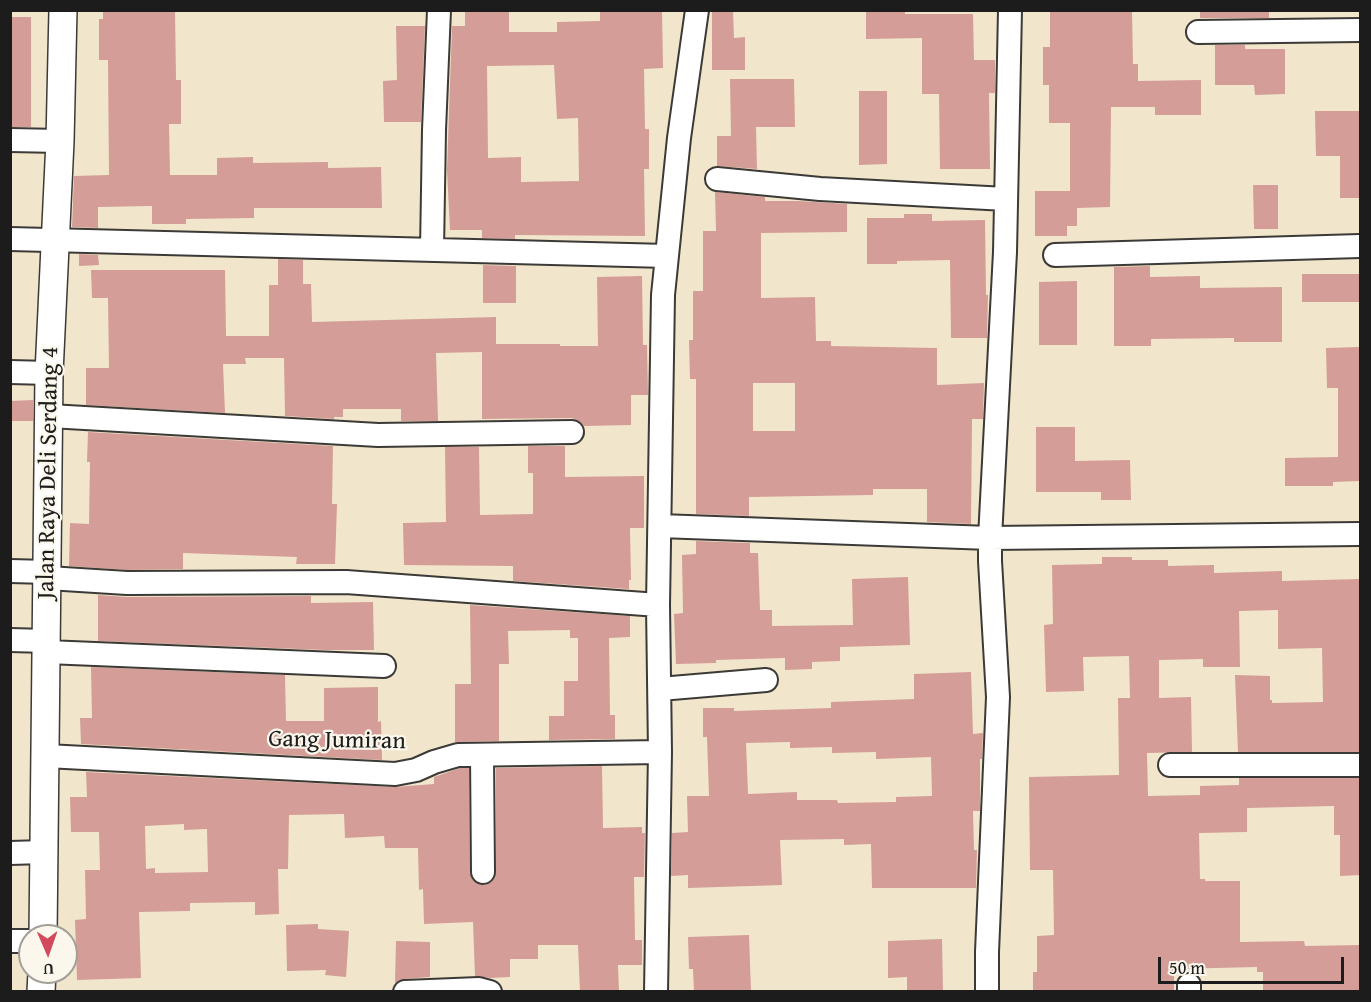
<!DOCTYPE html>
<style>
body{margin:0}
#map{position:relative;width:1371px;height:1002px;overflow:hidden;background:#f1e6cb;font-family:"Gentium Book Plus",serif}
canvas{display:block}
.frame{position:absolute;inset:0;border:12px solid #1c1c1c;pointer-events:none}
.north{position:absolute;left:18px;top:924px;width:60px;height:60px;box-sizing:border-box;background:#fbf7ec;border:2px solid #a29f99;border-radius:50%;rotate:178deg;font-size:16px;font-weight:700;line-height:24px;text-align:center;color:#1c1c1c}
.north::after{content:'';display:block;margin:auto;width:21px;height:27px;background:#d1495b;clip-path:polygon(50% 0,100% 100%,50% 72%,0 100%)}
.scale{position:absolute;left:1158px;top:957px;width:186px;height:27px;box-sizing:border-box;border:3px solid #1c1c1c;border-top:0;padding-left:8px;font-size:18px;line-height:21px;white-space:nowrap;color:#1c1c1c;-webkit-text-stroke:4px #fbf7ec;paint-order:stroke}
</style>
<div id="map">
<canvas width="1371" height="1002"></canvas>
<div class="frame"></div>
<div class="north">U</div>
<div class="scale">50 m</div>
</div>
<script>
const c = document.querySelector('canvas').getContext('2d');
c.lineJoin = 'round';
function paint(path, color) {
  c.fillStyle = color;
  c.fill(path, 'evenodd');
}
function poly(rows) {
  const path = new Path2D();
  for (const r of rows) {
    path.moveTo(r[0], r[1]);
    for (let i = 2; i < r.length; i += 2) path.lineTo(r[i], r[i + 1]);
  }
  return path;
}
function strokePath(path, color, width, dash) {
  c.strokeStyle = color;
  c.lineWidth = width;
  c.lineCap = dash ? 'butt' : 'round';
  c.setLineDash(dash || []);
  c.stroke(path);
}
function drawText(font, color, halo, rows, align = 'center') {
  c.font = font + ' "Gentium Book Plus",serif';
  c.lineWidth = 4.5;
  c.setLineDash([]);
  c.textBaseline = 'middle';
  c.strokeStyle = halo;
  c.fillStyle = color;
  for (const [text, x, y, turn = 0] of rows) {
    c.save();
    c.translate(x, y);
    c.rotate((+turn || 0) * Math.PI / 180);
    c.textAlign = isNaN(turn) ? turn : align;
    if (halo) c.strokeText(text, 0, 0);
    c.fillText(text, 0, 0);
    c.restore();
  }
}
paint(poly([
 [103,10,175,10,176,80,181,80,181,124,169,124,170,175,217,175,217,158,253,157,253,163,328,162,328,168,381,167,382,208,254,208,254,218,186,219,186,224,152,224,152,206,98,207,98,228,72,227,74,176,109,175,108,60,99,60,99,19,103,19],
 [465,10,509,10,509,32,557,32,557,22,600,21,600,10,662,10,663,68,644,69,645,129,649,129,649,169,644,169,645,236,515,235,515,239,482,238,482,230,450,230,447,170,452,26,465,26],
 [554,65,557,119,578,118,579,181,521,182,521,157,488,158,487,66],
 [712,10,733,10,734,38,745,37,745,70,712,70],
 [866,10,905,10,905,14,973,14,974,60,995,60,995,93,989,93,990,169,940,169,939,94,922,94,922,38,866,39],
 [1050,10,1132,10,1133,64,1138,64,1138,81,1201,80,1201,115,1155,115,1155,107,1111,107,1110,207,1077,208,1077,226,1067,226,1067,236,1035,236,1035,191,1070,191,1070,123,1049,123,1049,85,1043,85,1043,47,1050,47],
 [1200,10,1269,10,1269,18,1200,18],
 [10,17,31,17,31,127,10,127],
 [396,26,425,26,421,122,384,122,383,81,397,80],
 [1215,45,1245,45,1245,49,1285,49,1285,94,1255,95,1254,85,1215,85],
 [730,79,794,79,795,127,756,127,757,169,717,166,717,136,731,136],
 [859,91,887,91,887,164,859,165],
 [1315,111,1360,111,1360,198,1340,198,1340,156,1316,156],
 [1253,185,1278,185,1278,229,1254,229],
 [715,192,765,197,765,201,799,201,847,204,847,232,761,233,761,298,815,297,816,341,831,341,831,346,937,348,937,385,984,383,983,419,972,419,971,524,927,522,927,489,873,489,873,495,749,497,749,516,696,514,696,379,690,379,689,340,693,340,693,291,703,291,703,231,716,231],
 [753,383,795,383,795,431,753,431],
 [904,214,932,214,932,221,985,220,986,295,988,295,987,338,951,338,950,260,897,261,897,264,867,264,867,218,904,218],
 [79,254,98,255,99,265,79,266],
 [278,259,303,260,303,284,311,284,312,322,496,317,496,344,560,344,560,346,598,346,597,277,642,276,643,345,647,345,648,395,631,395,631,425,584,426,579,421,572,418,482,419,482,352,436,353,438,421,401,421,401,409,343,409,343,417,334,417,334,419,285,416,284,358,245,358,246,364,223,364,225,413,86,405,86,368,109,368,108,298,92,298,91,270,225,270,226,336,269,336,269,285,278,285],
 [483,265,516,266,516,303,483,303],
 [1150,266,1150,277,1200,276,1200,288,1282,287,1282,342,1234,342,1234,338,1151,339,1151,346,1114,346,1114,267],
 [1302,274,1360,274,1360,302,1302,302],
 [1077,281,1077,345,1039,345,1039,282],
 [1360,347,1360,481,1333,482,1333,486,1285,486,1285,458,1338,457,1338,388,1327,388,1326,348],
 [33,400,33,421,10,421,10,401],
 [1036,427,1075,427,1075,461,1130,460,1131,500,1101,500,1101,492,1036,492],
 [88,432,333,446,332,504,337,504,335,564,296,564,297,557,183,553,183,569,127,570,69,566,70,523,89,524,90,462,87,462],
 [528,446,565,446,565,477,644,476,644,528,630,528,631,580,629,580,629,589,513,581,513,566,404,565,403,523,446,522,445,447,479,447,480,515,533,514,533,473,528,473],
 [696,541,750,543,750,553,758,553,760,610,772,610,772,626,853,625,852,579,908,577,910,645,840,647,840,661,812,662,812,669,785,670,785,658,716,660,716,663,676,664,674,614,683,613,682,555,696,554],
 [1102,557,1132,557,1132,560,1168,560,1168,566,1214,565,1214,573,1282,571,1282,581,1360,579,1360,752,1238,752,1235,675,1270,676,1270,700,1272,700,1272,703,1323,702,1322,648,1278,649,1278,610,1239,611,1240,667,1203,667,1203,659,1159,660,1159,698,1191,697,1192,752,1147,753,1148,796,1200,795,1200,786,1239,785,1239,778,1360,778,1360,875,1340,876,1340,835,1334,835,1334,806,1247,808,1247,832,1199,833,1200,879,1205,879,1205,881,1240,881,1240,942,1304,941,1305,946,1360,945,1360,992,1263,992,1263,972,1257,972,1257,967,1174,969,1174,992,1033,992,1033,972,1037,972,1037,936,1054,935,1053,870,1030,870,1029,777,1119,775,1118,698,1130,698,1129,656,1083,657,1084,691,1046,692,1044,625,1053,624,1052,565,1102,564],
 [98,595,127,597,311,596,311,603,373,602,374,650,325,650,98,641],
 [470,605,630,616,630,637,609,638,610,715,615,715,615,739,549,740,549,716,564,716,564,681,578,681,578,638,570,638,570,630,508,631,509,664,499,664,499,741,455,742,455,684,471,684],
 [91,667,285,675,286,721,324,721,324,688,378,687,378,722,381,721,382,760,81,744,80,718,92,718],
 [971,672,973,734,983,733,982,759,980,759,980,811,973,811,974,850,977,850,976,888,872,888,871,844,844,845,844,839,780,840,782,885,688,888,688,875,671,876,672,833,688,832,687,796,709,796,707,737,703,737,703,708,734,708,734,711,831,708,831,702,914,699,914,674],
 [790,742,790,748,832,747,832,753,876,752,876,759,931,757,932,796,896,797,896,802,838,803,837,800,797,800,797,792,748,794,746,743],
 [602,766,603,828,642,827,642,833,645,833,644,877,634,877,635,940,642,940,642,965,618,965,619,992,580,992,578,945,538,945,538,959,510,959,510,977,490,978,475,976,473,922,424,924,423,889,419,890,418,848,385,848,384,836,345,838,344,814,289,815,288,869,278,869,279,914,255,915,255,902,190,903,190,911,139,912,141,978,77,980,75,920,86,919,85,870,100,870,99,832,71,832,70,797,87,797,86,772,395,787,434,784,434,777,460,768,469,768,470,872,472,879,476,883,483,885,490,883,495,878,496,872,496,768],
 [184,824,184,830,207,829,208,872,155,873,155,868,146,869,145,826],
 [318,924,318,929,349,931,346,977,325,975,326,970,287,971,286,925],
 [749,935,751,992,694,992,693,969,689,969,688,937],
 [942,939,943,992,907,992,907,977,888,978,888,941],
 [396,941,430,942,430,977,404,979,395,983]
]), '#d49d97');
const minor = poly([
 [1198,32,1360,30],
 [10,140,60,141],
 [717,179,820,189,1006,199],
 [10,239,667,256],
 [432,250,434,130,439,10],
 [1055,255,1360,246],
 [10,372,49,373],
 [50,416,378,435,572,432],
 [660,526,990,538,1360,534],
 [10,571,48,572],
 [48,578,127,583,346,582,658,605],
 [10,640,47,641],
 [47,652,384,666],
 [660,689,766,680],
 [482,755,483,872],
 [46,756,395,774,416,770,434,762,458,755,660,752],
 [1170,765,1360,765],
 [10,853,44,852],
 [10,941,30,941],
 [1189,985,1189,992],
 [405,992,479,989,490,992],
 [656,992,660,752,658,605,663,295,679,138,697,10],
 [987,992,987,952,998,697,990,561,990,538,1005,252,1010,10]
]);
const tertiary = poly([
 [43,936,49,373,60,141,63,10],
 [41,992,42,972]
]);
strokePath(minor, '#3c3a36', 26);
strokePath(tertiary, '#3c3a36', 30);
strokePath(minor, '#fff', 22);
strokePath(tertiary, '#fff', 27);
drawText('24px', '#1c1c1c', '#fbf7ec', [
 ["Jalan Raya Deli Serdang 4",49,473,-89],
 ["Gang Jumiran",337,741,1]
]);
</script>
